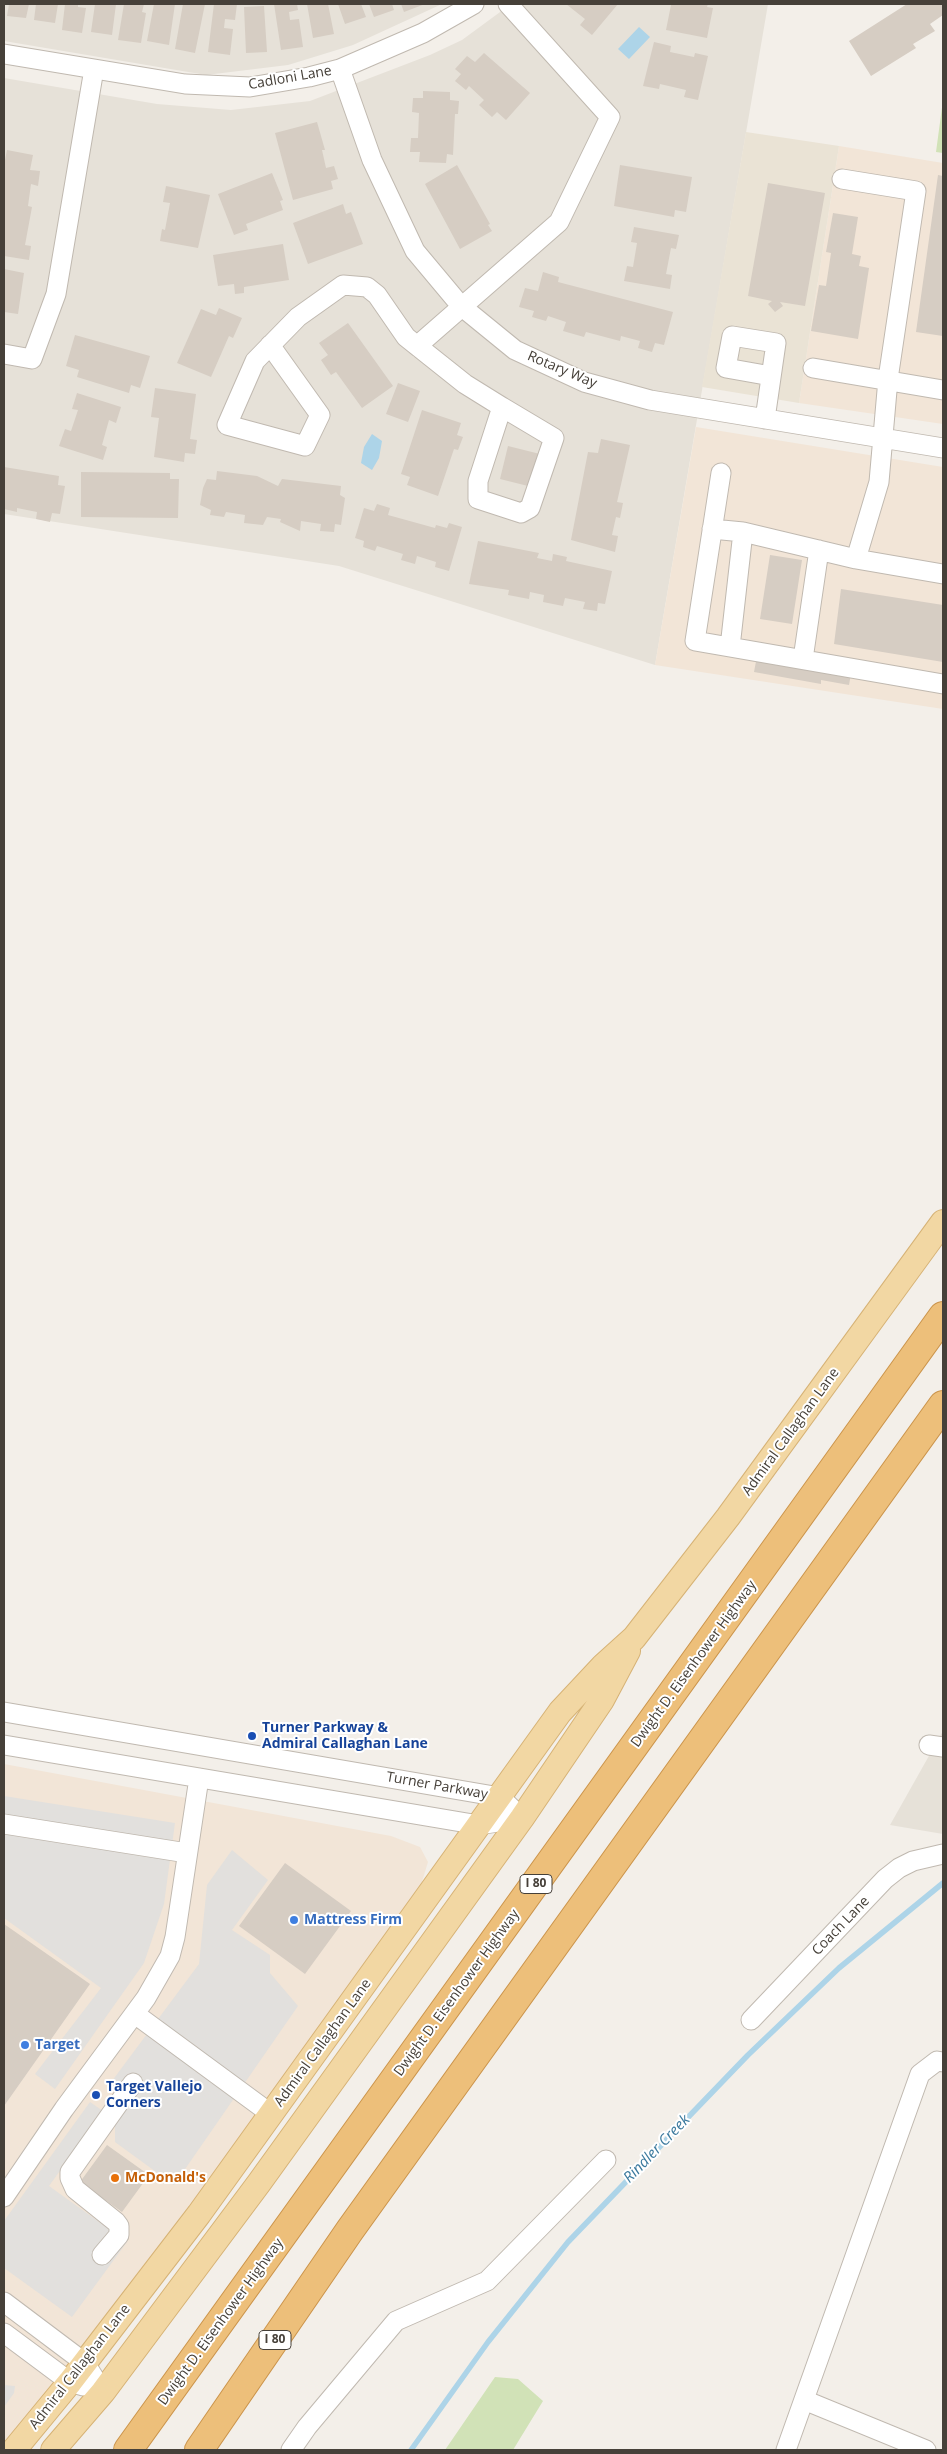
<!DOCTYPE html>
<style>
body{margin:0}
#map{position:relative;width:947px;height:2454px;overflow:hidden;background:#f3efe9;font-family:"Open Sans",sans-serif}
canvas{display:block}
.frame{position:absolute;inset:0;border:5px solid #464039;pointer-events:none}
</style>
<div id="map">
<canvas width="947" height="2454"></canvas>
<div class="frame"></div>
</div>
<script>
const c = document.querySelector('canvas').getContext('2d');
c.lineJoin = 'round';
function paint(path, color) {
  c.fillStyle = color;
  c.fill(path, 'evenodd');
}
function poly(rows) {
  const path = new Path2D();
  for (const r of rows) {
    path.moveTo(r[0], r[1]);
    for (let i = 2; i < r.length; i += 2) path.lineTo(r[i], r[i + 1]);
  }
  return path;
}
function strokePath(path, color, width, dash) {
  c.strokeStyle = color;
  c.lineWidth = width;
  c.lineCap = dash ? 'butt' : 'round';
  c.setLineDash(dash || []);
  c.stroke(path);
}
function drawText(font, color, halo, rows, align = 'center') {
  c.font = font + ' "Open Sans",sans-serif';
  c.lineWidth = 4;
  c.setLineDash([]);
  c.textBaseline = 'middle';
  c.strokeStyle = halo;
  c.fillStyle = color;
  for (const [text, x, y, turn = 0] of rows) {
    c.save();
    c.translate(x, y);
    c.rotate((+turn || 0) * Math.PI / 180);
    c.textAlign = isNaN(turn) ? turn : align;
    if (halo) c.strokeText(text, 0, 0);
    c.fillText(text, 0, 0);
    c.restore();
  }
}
paint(poly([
 [4,4,442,4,353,45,288,65,206,75,4,41],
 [511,4,768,4,655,665,339,566,4,514,4,78,157,104,231,110,310,101,430,55,462,40],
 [943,1731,943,1834,890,1825]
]), '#e6e1d8');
paint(poly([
 [839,146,943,163,943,424,799,403],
 [696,427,943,467,943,709,655,665],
 [4,1764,391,1836,420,1847,428,1862,420,1888,190,2207,40,2402,4,2444]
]), '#f2e5d7');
paint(poly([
 [746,132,839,146,799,403,702,387]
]), '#eae3d5');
paint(poly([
 [943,100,943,153,936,152],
 [495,2377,518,2379,543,2401,513,2450,445,2450]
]), '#d1e2b7');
paint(poly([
 [4,1796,175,1823,164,1904,144,1963,55,2089,35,2074,101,1988,4,1918],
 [232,1850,268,1880,232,1930,270,1955,270,1973,298,2006,174,2185,115,2142,115,2121,131,2099,109,2085,199,1964,207,1885],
 [90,2102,103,2111,49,2186,127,2242,72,2317,4,2268,4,2221],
 [4,2385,15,2386,14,2393,4,2407]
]), '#e2e0dd');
paint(poly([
 [639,27,650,37,629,59,618,49],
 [372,434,382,441,379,458,372,470,361,463,364,447]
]), '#add4e8');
strokePath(poly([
 [411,2450,488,2342,568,2242,748,2055,839,1968,943,1883]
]), '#add4e8', 5.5);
paint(poly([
 [9,4,29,4,26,18,7,16],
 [36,4,58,4,55,23,34,20],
 [65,4,78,4,78,7,86,8,82,33,62,30],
 [95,4,116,4,112,35,91,32],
 [124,4,144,4,142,12,146,13,141,43,118,40],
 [154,4,175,4,169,45,147,41],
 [183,4,205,4,195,53,175,49],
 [214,4,237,4,235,20,225,19,224,28,233,29,230,55,208,52],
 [274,4,297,4,298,10,289,12,290,20,299,19,303,47,281,50],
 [307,4,328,4,334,34,313,38],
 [338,4,361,4,366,17,345,24],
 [369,4,392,4,394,10,374,17],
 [401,4,425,4,404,12],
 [566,4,618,4,592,35,580,25,585,19],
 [675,4,708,4,707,7,713,8,707,38,666,30,671,5],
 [907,4,943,4,943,15,930,24,935,31,913,44,916,48,871,76,849,41],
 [264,6,267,52,246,53,244,7],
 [654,42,671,46,670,52,694,57,695,53,708,56,698,100,684,97,686,90,660,84,659,89,643,86],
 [484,53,530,93,506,120,497,112,492,117,479,105,484,100,469,86,466,90,455,81,461,74,455,69,467,56,475,62],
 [423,91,450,92,450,100,459,101,458,114,455,114,453,155,447,154,446,163,419,162,420,152,410,152,411,138,418,138,419,113,412,112,413,98,423,98],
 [317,122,325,150,322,150,326,168,334,166,338,179,331,181,333,189,293,200,275,133],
 [7,150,33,155,30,170,40,171,38,186,31,184,28,206,32,207,25,245,31,246,29,260,4,256,4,165],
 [457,165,490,224,488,225,492,231,460,249,425,184],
 [620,165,692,177,686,212,675,210,674,217,614,206],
 [272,173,283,200,280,201,283,210,246,224,248,230,234,235,218,194],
 [938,175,943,176,943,336,916,332],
 [768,183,825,193,805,306,780,302,783,306,775,312,768,304,772,301,748,296],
 [166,186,210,195,198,248,160,241,162,229,165,230,170,203,163,202],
 [343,204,346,214,351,212,363,244,308,264,293,223],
 [833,213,858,217,852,254,861,256,859,266,869,268,858,339,811,331,819,285,826,286,831,253,826,252],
 [634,227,679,235,676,249,671,248,666,274,672,275,670,289,624,281,627,266,633,267,637,243,631,242],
 [283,244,289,280,244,287,244,293,235,294,234,284,218,286,213,255],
 [4,269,24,273,18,314,4,312],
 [543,272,559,277,558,282,673,312,664,345,655,343,652,352,638,348,640,341,621,336,620,341,586,332,584,337,563,331,566,322,548,316,546,321,532,317,534,311,519,307,525,288,538,291],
 [219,308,242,318,233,338,229,336,211,377,177,363,201,309,216,315],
 [348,323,393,386,362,408,336,372,331,375,321,360,328,355,319,343],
 [75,335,150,356,140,388,131,385,129,393,77,377,79,370,66,366],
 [398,383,420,391,408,422,386,414],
 [155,388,196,394,190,439,197,440,195,454,185,453,184,462,154,457,159,418,151,417],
 [77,393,121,407,116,423,109,420,102,445,107,447,103,460,59,446,65,429,71,431,78,410,72,409],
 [422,410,461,423,457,435,463,437,458,450,454,449,438,496,407,485,410,477,401,474],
 [601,439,630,445,617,502,623,503,620,518,616,517,612,535,618,536,615,552,571,540,588,452,598,453],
 [508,446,540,454,532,487,500,479],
 [4,467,59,476,58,485,65,486,60,514,52,513,50,522,36,519,37,512,17,508,17,512,4,509],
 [217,471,257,476,278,486,282,479,341,486,340,495,345,498,341,525,335,524,334,532,320,531,321,524,301,521,300,531,280,522,281,519,267,517,263,525,244,523,245,515,226,512,224,517,210,515,211,510,200,505,203,488,207,479,216,480],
 [81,472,170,473,170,479,179,479,178,518,81,517],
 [377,504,390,508,388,515,435,528,436,525,447,528,449,523,462,527,449,571,435,567,436,562,417,556,415,564,401,560,403,554,377,546,375,551,363,547,364,541,355,538,364,508,374,511],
 [478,541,539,553,537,558,552,561,553,554,567,557,566,561,612,571,605,604,598,603,597,611,583,609,585,602,565,598,563,606,543,602,544,595,530,592,529,599,508,595,509,590,469,584],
 [770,555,802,560,792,624,760,619],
 [841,589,943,605,943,662,834,644],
 [758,651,852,668,849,685,821,680,821,684,754,672],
 [285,1863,351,1911,305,1974,239,1926],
 [4,1924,90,1984,4,2106],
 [107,2145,149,2175,122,2212,80,2182]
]), '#d6cdc3');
const minor = poly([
 [4,54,185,84,250,87,309,77,340,69,423,33,474,4],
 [340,69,372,160,415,251,461,306,515,350,584,382,650,400,943,448],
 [842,179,916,191,888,379,879,482,856,559],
 [270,345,320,415,305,446,227,425,255,361,298,317,343,285,367,287,377,295,406,337,465,384,502,407],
 [417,346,559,222,610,117,508,4],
 [4,354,32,359,56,294,94,69],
 [813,368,943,390],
 [502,407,554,438,530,508,521,513,478,499,478,481,502,407],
 [765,419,776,343,732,336,726,368,771,376],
 [721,473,695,641,943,684],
 [712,529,743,532,730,647],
 [743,532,856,559,943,574],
 [803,659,819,550],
 [4,1712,500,1797,522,1818],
 [4,1745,479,1825,522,1818],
 [929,1745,943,1747],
 [4,1824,187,1853],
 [135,2014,271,2114],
 [751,2020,885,1879,899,1868,913,1861,943,1854],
 [4,2197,64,2109,146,1998,170,1956,175,1937,199,1778],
 [102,2255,119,2235,119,2226,116,2222,75,2189,70,2178,70,2172,133,2083],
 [4,2302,85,2363,103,2392],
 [4,2333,70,2382,83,2386],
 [804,2400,926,2450],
 [291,2450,307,2427,396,2321,487,2281,606,2160],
 [786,2450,920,2074,937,2061,943,2062]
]);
const major = poly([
 [14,2450,70,2382,199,2214,560,1712,603,1666,634,1638,728,1517,943,1222],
 [53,2450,103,2392,259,2183,522,1818,602,1700,628,1651]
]);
const highway = poly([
 [128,2450,943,1316],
 [199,2450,350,2230,943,1405]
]);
strokePath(minor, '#c0b9b0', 21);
strokePath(major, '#d6b275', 26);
strokePath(highway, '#cb944b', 30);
strokePath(minor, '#fff', 19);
strokePath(major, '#f2d7a3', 24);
strokePath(highway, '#edbf7a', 28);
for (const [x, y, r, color] of [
 [252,1736,5,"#1a4fb4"],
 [294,1920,5,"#3f7fe0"],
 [25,2045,5,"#3f7fe0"],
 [96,2095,5,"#1a4fb4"],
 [115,2178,5,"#e8710a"]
]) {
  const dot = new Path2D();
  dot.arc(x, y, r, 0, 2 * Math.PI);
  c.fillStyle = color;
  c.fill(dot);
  strokePath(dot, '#fff', 2);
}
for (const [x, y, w] of [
 [536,1884,32],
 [275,2340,32]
]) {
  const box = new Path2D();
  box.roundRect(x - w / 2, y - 9.5, w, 19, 4);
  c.fillStyle = '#fff';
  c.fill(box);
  strokePath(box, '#464039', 1);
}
drawText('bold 12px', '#464039', null, [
 ["I 80",536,1884],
 ["I 80",275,2340]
]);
drawText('14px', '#464039', '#fff', [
 ["Cadloni Lane",290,78,-10],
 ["Rotary Way",562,370,23],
 ["Admiral Callaghan Lane",791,1432,-54],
 ["Dwight D. Eisenhower Highway",694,1664,-54],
 ["Turner Parkway",437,1786,10],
 ["Coach Lane",841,1926,-46],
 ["Dwight D. Eisenhower Highway",457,1993,-54],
 ["Admiral Callaghan Lane",323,2043,-54],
 ["Dwight D. Eisenhower Highway",221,2322,-54],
 ["Admiral Callaghan Lane",80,2367,-52]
]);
drawText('bold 14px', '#164399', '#fff', [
 ["Turner Parkway &",262,1728],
 ["Admiral Callaghan Lane",262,1744],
 ["Target Vallejo",106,2087],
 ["Corners",106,2103]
], 'left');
drawText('bold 14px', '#366cbe', '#fff', [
 ["Mattress Firm",304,1920],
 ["Target",35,2045]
], 'left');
drawText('bold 14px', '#c56008', '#fff', [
 ["McDonald's",125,2178]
], 'left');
drawText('italic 15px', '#3c7a9e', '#fff', [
 ["Rindler Creek",657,2149,-46]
]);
</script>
